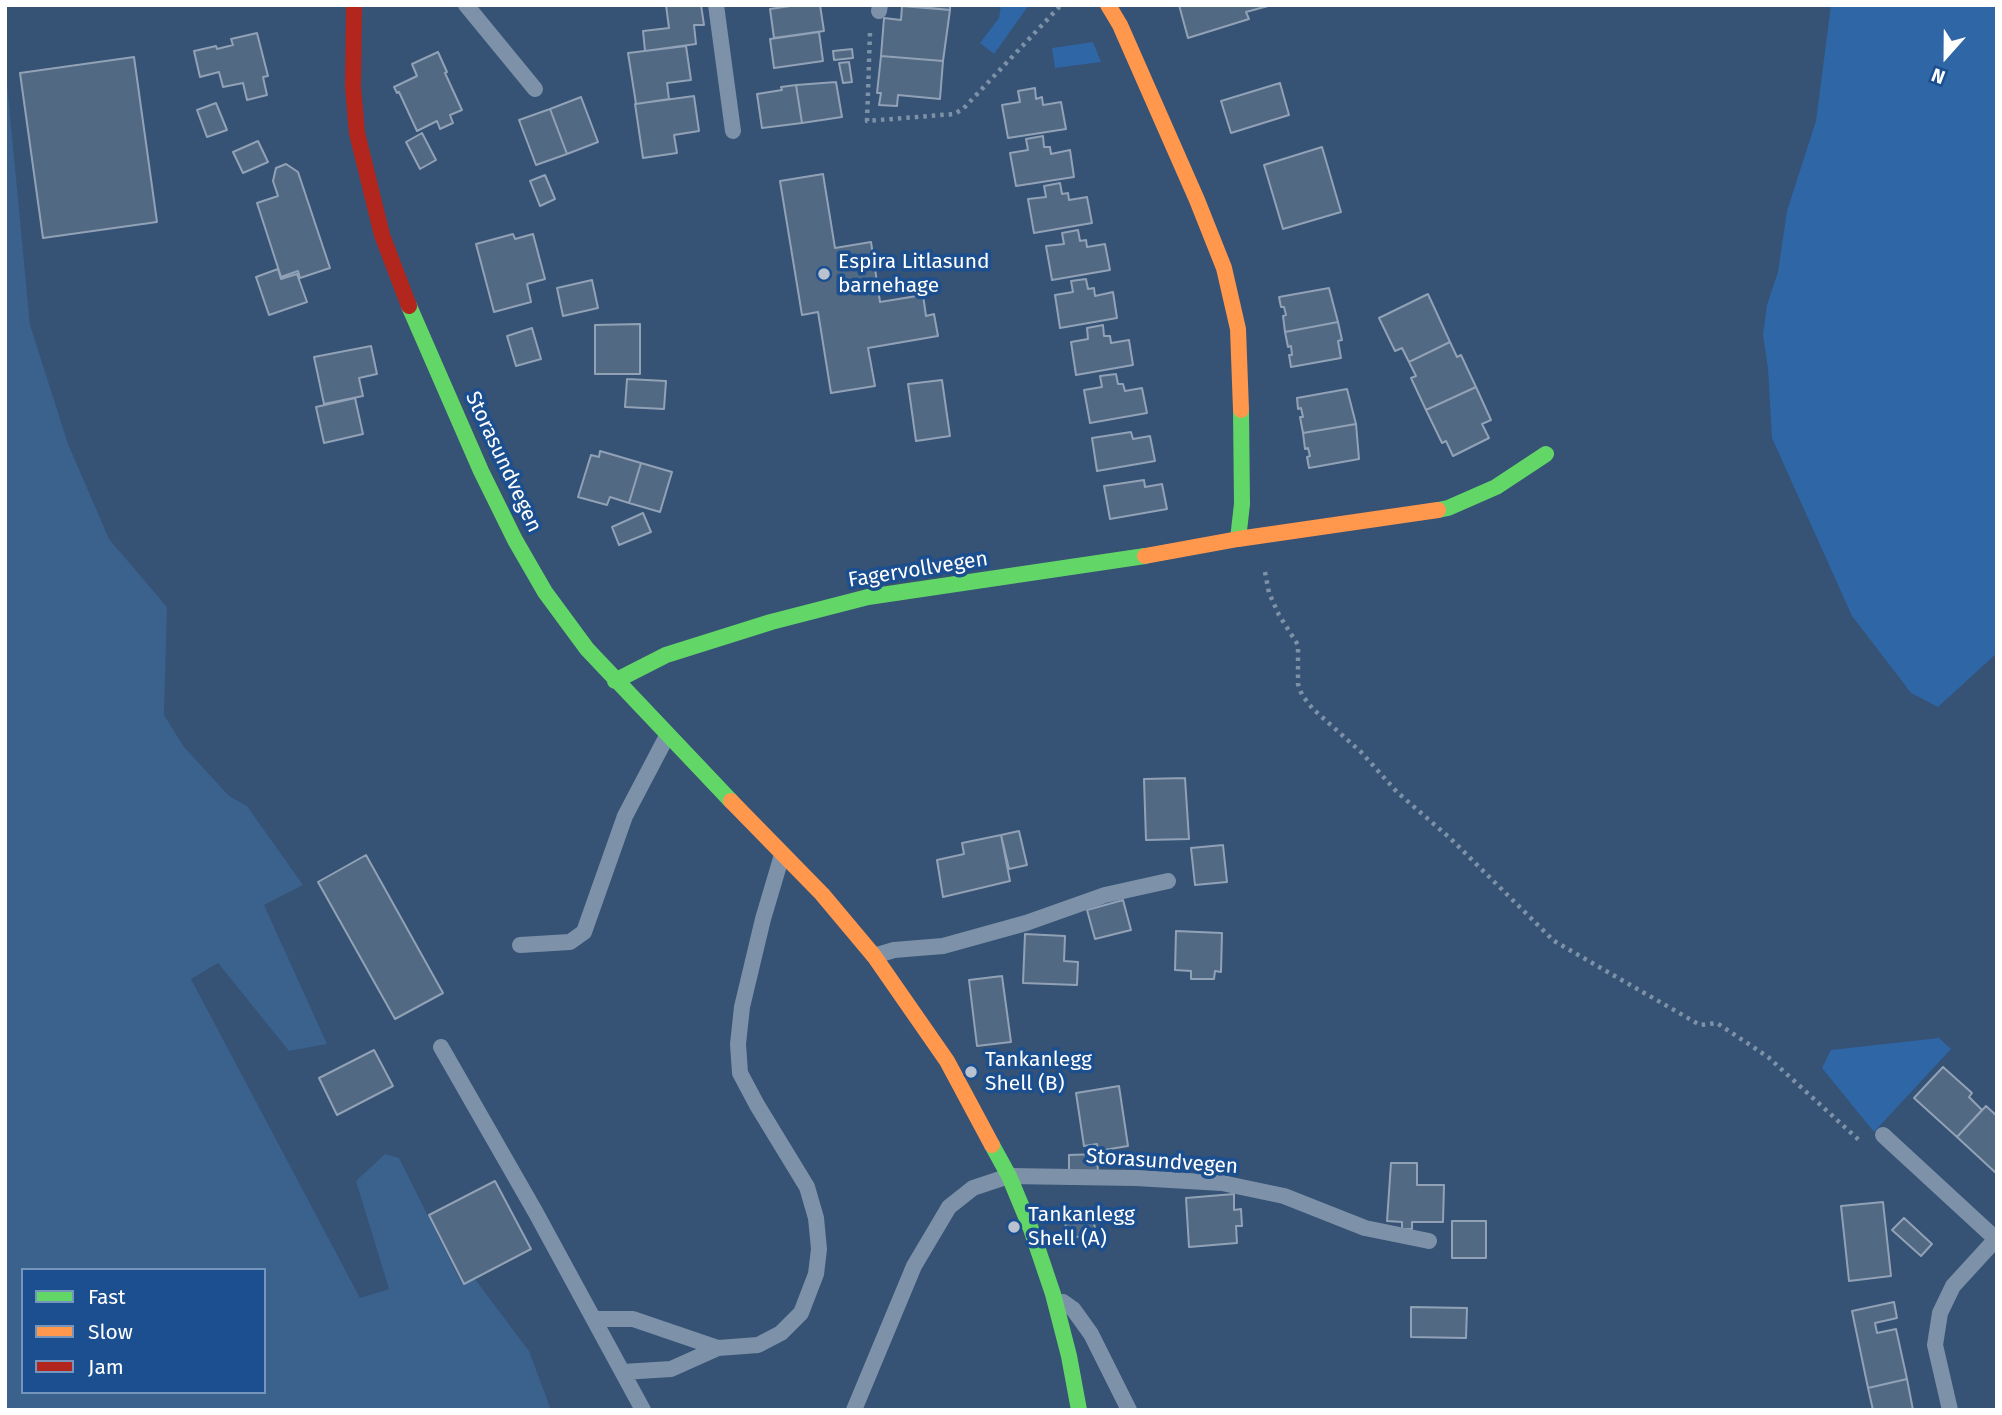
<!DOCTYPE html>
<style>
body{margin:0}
#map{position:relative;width:2002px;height:1415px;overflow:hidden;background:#365274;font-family:"Fira Sans",sans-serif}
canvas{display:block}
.frame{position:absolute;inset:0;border:7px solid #fff;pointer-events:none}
.legend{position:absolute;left:21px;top:1268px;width:245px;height:126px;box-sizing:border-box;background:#1b4f8f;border:2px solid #7695bc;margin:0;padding:9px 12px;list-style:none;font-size:21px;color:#fff}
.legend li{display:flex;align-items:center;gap:14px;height:35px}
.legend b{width:35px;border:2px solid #7695bc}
.north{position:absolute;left:1911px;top:21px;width:70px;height:70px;-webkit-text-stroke:5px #1b4f8f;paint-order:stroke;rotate:201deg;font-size:19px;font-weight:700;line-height:28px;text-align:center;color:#fff}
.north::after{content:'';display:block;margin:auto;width:24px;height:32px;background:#fff;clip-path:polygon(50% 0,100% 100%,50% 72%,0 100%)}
</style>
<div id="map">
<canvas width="2002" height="1415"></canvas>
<div class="frame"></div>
<ul class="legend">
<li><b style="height:9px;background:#63d668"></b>Fast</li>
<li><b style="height:9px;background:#ff974d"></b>Slow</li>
<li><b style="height:9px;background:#b3261e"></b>Jam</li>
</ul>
<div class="north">N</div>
</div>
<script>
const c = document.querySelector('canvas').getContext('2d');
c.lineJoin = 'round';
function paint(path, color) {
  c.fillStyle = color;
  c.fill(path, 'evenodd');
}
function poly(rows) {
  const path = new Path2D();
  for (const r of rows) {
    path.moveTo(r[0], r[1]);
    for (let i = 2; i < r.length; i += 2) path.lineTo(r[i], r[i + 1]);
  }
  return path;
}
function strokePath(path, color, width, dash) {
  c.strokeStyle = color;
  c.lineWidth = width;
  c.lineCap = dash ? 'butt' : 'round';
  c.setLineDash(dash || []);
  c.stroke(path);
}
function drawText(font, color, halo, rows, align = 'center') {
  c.font = font + ' "Fira Sans",sans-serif';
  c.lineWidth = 7;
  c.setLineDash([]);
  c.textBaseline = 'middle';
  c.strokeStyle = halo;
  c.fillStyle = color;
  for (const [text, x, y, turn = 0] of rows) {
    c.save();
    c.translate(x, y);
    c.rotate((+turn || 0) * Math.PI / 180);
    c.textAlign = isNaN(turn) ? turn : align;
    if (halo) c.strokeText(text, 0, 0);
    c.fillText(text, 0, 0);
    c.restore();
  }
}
paint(poly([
 [1001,5,1029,5,994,54,980,43,999,18],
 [1831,5,1997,5,1997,653,1938,707,1911,693,1852,616,1772,438,1768,368,1763,335,1767,305,1778,272,1787,211,1816,121],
 [1093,42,1101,62,1055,68,1052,48],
 [1939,1038,1951,1049,1874,1132,1822,1068,1831,1050]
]), '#2f66a5');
paint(poly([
 [5,62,30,325,68,444,109,539,167,607,164,715,184,747,229,796,247,806,303,885,264,905,327,1044,289,1051,218,963,191,979,360,1298,389,1289,356,1181,385,1154,399,1158,462,1284,475,1279,529,1351,551,1410,5,1410],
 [23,1270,264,1270,264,1392,23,1392]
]), '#3b618d');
const building = poly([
 [666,5,701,5,704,25,694,25,696,44,645,51,643,31,669,28,666,5],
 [797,5,820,5,824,31,774,38,770,9,797,5],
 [902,5,950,5,950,10,902,5],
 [1179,5,1268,5,1268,6,1246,12,1249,19,1188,38,1179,5],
 [902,6,950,10,943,61,881,56,884,18,901,20,902,6],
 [819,32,823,61,774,68,770,39,819,32],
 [257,33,268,76,263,77,267,95,247,100,243,83,223,87,219,72,200,77,194,51,216,46,217,49,233,45,231,39,257,33],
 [686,46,691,80,667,83,669,99,636,104,628,53,686,46],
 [852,49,853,58,834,60,833,51,852,49],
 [438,52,447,72,445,73,462,110,450,115,453,123,440,129,437,121,417,131,399,92,397,93,394,87,417,76,412,64,438,52],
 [881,56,943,61,940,99,898,95,897,106,879,105,881,93,877,93,881,56],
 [134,57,157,222,43,238,20,73,134,57],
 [849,62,852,82,843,83,839,63,849,62],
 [836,82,842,117,802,123,796,85,836,82],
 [1280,83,1289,115,1231,133,1221,101,1280,83],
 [796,85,802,123,762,128,757,94,782,90,781,87,796,85],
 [1035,88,1036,99,1042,97,1043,105,1061,102,1066,129,1008,138,1002,105,1020,102,1018,91,1035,88],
 [694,96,699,131,674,135,677,153,643,158,635,104,694,96],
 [581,97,598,142,567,154,550,109,581,97],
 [216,103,227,130,207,137,197,110,216,103],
 [550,109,567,154,536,165,519,120,550,109],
 [422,133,436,160,420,169,406,142,422,133],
 [1043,136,1044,147,1050,147,1051,154,1070,150,1074,177,1016,186,1010,153,1028,150,1026,139,1043,136],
 [258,141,268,162,243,173,233,152,258,141],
 [1322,147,1341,212,1283,229,1264,165,1322,147],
 [286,164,298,172,330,268,300,278,298,271,281,277,257,203,278,196,273,181,276,168,286,164],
 [823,174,835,248,871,242,880,302,923,295,926,316,934,314,938,336,868,348,875,386,831,393,818,312,802,315,780,181,823,174],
 [545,175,555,199,540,206,530,181,545,175],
 [1060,183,1062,194,1068,193,1069,200,1087,197,1092,223,1034,233,1028,199,1046,197,1044,186,1060,183],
 [1078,230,1080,241,1086,240,1087,247,1105,244,1110,270,1052,280,1046,246,1064,244,1062,233,1078,230],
 [513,234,515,239,533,234,545,279,527,284,531,302,494,312,476,244,513,234],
 [278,269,281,279,297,274,307,302,269,315,256,277,278,269],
 [1086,279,1088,289,1094,288,1095,296,1113,292,1117,318,1060,328,1055,295,1073,292,1071,281,1086,279],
 [592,280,598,308,563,316,557,288,592,280],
 [1329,288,1338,322,1285,332,1283,316,1286,315,1284,307,1281,307,1279,297,1329,288],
 [1428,294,1450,342,1409,362,1402,348,1395,351,1379,318,1428,294],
 [1338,322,1342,340,1338,341,1341,358,1291,367,1289,355,1292,355,1291,346,1288,347,1285,332,1338,322],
 [640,324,640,374,595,374,595,325,640,324],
 [1103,325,1104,336,1110,336,1111,343,1129,340,1133,365,1076,375,1071,342,1088,339,1087,328,1103,325],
 [532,328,541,359,516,366,507,336,532,328],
 [1450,342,1457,357,1461,355,1476,387,1426,410,1411,378,1416,376,1409,362,1450,342],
 [371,346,377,374,359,378,363,396,324,404,314,357,371,346],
 [1116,374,1118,384,1123,384,1125,391,1142,388,1147,413,1090,423,1084,390,1102,387,1100,376,1116,374],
 [627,379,666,381,664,409,625,407,627,379],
 [942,380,950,436,916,441,908,384,942,380],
 [1476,387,1491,420,1482,424,1489,438,1453,456,1446,441,1442,443,1426,410,1476,387],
 [1347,389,1356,424,1303,433,1300,417,1303,417,1301,408,1298,409,1297,398,1347,389],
 [355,398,363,434,324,443,316,407,355,398],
 [1356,424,1359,459,1309,468,1307,457,1310,456,1308,448,1305,449,1303,433,1356,424],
 [1131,432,1133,439,1150,436,1155,461,1097,471,1092,438,1131,432],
 [600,451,641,463,629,503,610,497,607,505,578,497,591,455,599,457,600,451],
 [641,463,672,472,660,512,629,503,641,463],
 [1144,480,1145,487,1162,484,1167,509,1110,519,1104,486,1144,480],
 [643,513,651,532,619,545,612,527,643,513],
 [1185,778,1189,839,1146,840,1144,779,1185,778],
 [1019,831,1027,865,1009,869,1001,835,1019,831],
 [1001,835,1010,881,943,897,937,860,964,854,962,843,1001,835],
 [1223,845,1227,882,1195,885,1191,848,1223,845],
 [366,855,443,993,395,1019,318,882,366,855],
 [1123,900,1131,930,1095,939,1087,910,1123,900],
 [1176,931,1222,933,1221,972,1215,971,1214,979,1191,979,1191,971,1175,970,1176,931],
 [1025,934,1065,936,1064,961,1078,962,1077,985,1023,983,1025,934],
 [1002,976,1011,1042,977,1046,969,980,1002,976],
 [374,1050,393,1086,337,1115,319,1078,374,1050],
 [1943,1067,1972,1093,1969,1097,1982,1110,1957,1137,1914,1098,1943,1067],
 [1119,1086,1128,1146,1098,1151,1097,1144,1084,1146,1076,1093,1119,1086],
 [1986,1106,1997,1116,1997,1174,1957,1137,1986,1106],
 [1097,1154,1098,1173,1069,1174,1069,1155,1097,1154],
 [1391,1163,1417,1163,1417,1185,1444,1185,1443,1222,1412,1222,1412,1229,1402,1229,1402,1222,1387,1221,1391,1163],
 [495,1181,531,1249,464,1284,429,1215,495,1181],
 [1234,1194,1234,1210,1241,1209,1242,1226,1236,1226,1237,1243,1189,1247,1186,1198,1234,1194],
 [1883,1202,1891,1276,1849,1281,1841,1206,1883,1202],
 [1092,1216,1096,1232,1069,1239,1065,1223,1092,1216],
 [1904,1218,1932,1244,1921,1256,1892,1230,1904,1218],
 [1452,1221,1486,1221,1486,1258,1452,1258,1452,1221],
 [1894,1302,1897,1318,1875,1323,1877,1333,1896,1329,1907,1379,1868,1388,1852,1311,1894,1302],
 [1411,1307,1467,1308,1466,1338,1411,1337,1411,1307],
 [1907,1379,1913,1410,1873,1410,1868,1388,1907,1379]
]);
paint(building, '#526984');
strokePath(building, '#92a2b6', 2);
strokePath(poly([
 [870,33,867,121,954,114,963,109,1061,5],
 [1265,572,1269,593,1279,615,1298,645,1298,684,1302,695,1313,709,1361,752,1397,792,1451,839,1554,941,1700,1025,1717,1023,1768,1057,1860,1141]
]), '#7d92a8', 4.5, [3.5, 5]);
strokePath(poly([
 [466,5,535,89],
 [716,5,733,131],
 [879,11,880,5],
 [520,945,570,942,584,932,625,816,667,736],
 [874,956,894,950,943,946,1026,923,1105,895,1168,881],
 [441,1047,536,1213,643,1410],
 [1883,1135,1997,1240],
 [1063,1302,1073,1309,1091,1334,1129,1410],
 [594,1319,633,1319,718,1348,758,1345,781,1333,801,1313,816,1274,819,1249,816,1218,807,1187,757,1105,740,1073,738,1044,742,1007,763,919,782,855],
 [623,1372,671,1369,718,1348],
 [854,1410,914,1266,949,1207,973,1188,1009,1176,1136,1178,1222,1183,1284,1196,1365,1228,1429,1241],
 [1950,1410,1935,1345,1940,1313,1953,1286,1996,1239]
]), '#7d92a8', 16);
strokePath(poly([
 [409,306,481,471,515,540,545,592,587,649,731,801],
 [1438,510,1448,508,1496,487,1546,454],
 [1238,539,1242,504,1241,410],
 [615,681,666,655,771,622,868,597,1145,556],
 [992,1145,1009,1176,1031,1229,1053,1294,1069,1356,1079,1410]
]), '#63d668', 16);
strokePath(poly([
 [1108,5,1120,25,1197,200,1224,268,1238,329,1241,410],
 [1145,556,1238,539,1438,510],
 [731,801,822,894,874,956,947,1061,992,1145]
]), '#ff974d', 16);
strokePath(poly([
 [354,5,353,87,357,133,382,235,409,306]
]), '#b3261e', 16);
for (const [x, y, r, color] of [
 [824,274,7,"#b9c2ce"],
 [971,1072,7,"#b9c2ce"],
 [1014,1227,7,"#b9c2ce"]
]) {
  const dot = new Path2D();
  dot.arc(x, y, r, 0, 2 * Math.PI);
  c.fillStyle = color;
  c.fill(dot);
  strokePath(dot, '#1b4f8f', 2.5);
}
drawText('21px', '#fff', '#1b4f8f', [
 ["Espira Litlasund",838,262],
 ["barnehage",838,286],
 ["Tankanlegg",985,1060],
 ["Shell (B)",985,1084],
 ["Tankanlegg",1028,1215],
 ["Shell (A)",1028,1239]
], 'left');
drawText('21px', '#fff', '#1b4f8f', [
 ["Storasundvegen",503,462,65],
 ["Fagervollvegen",918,570,-9],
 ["Storasundvegen",1162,1162,4]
]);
</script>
